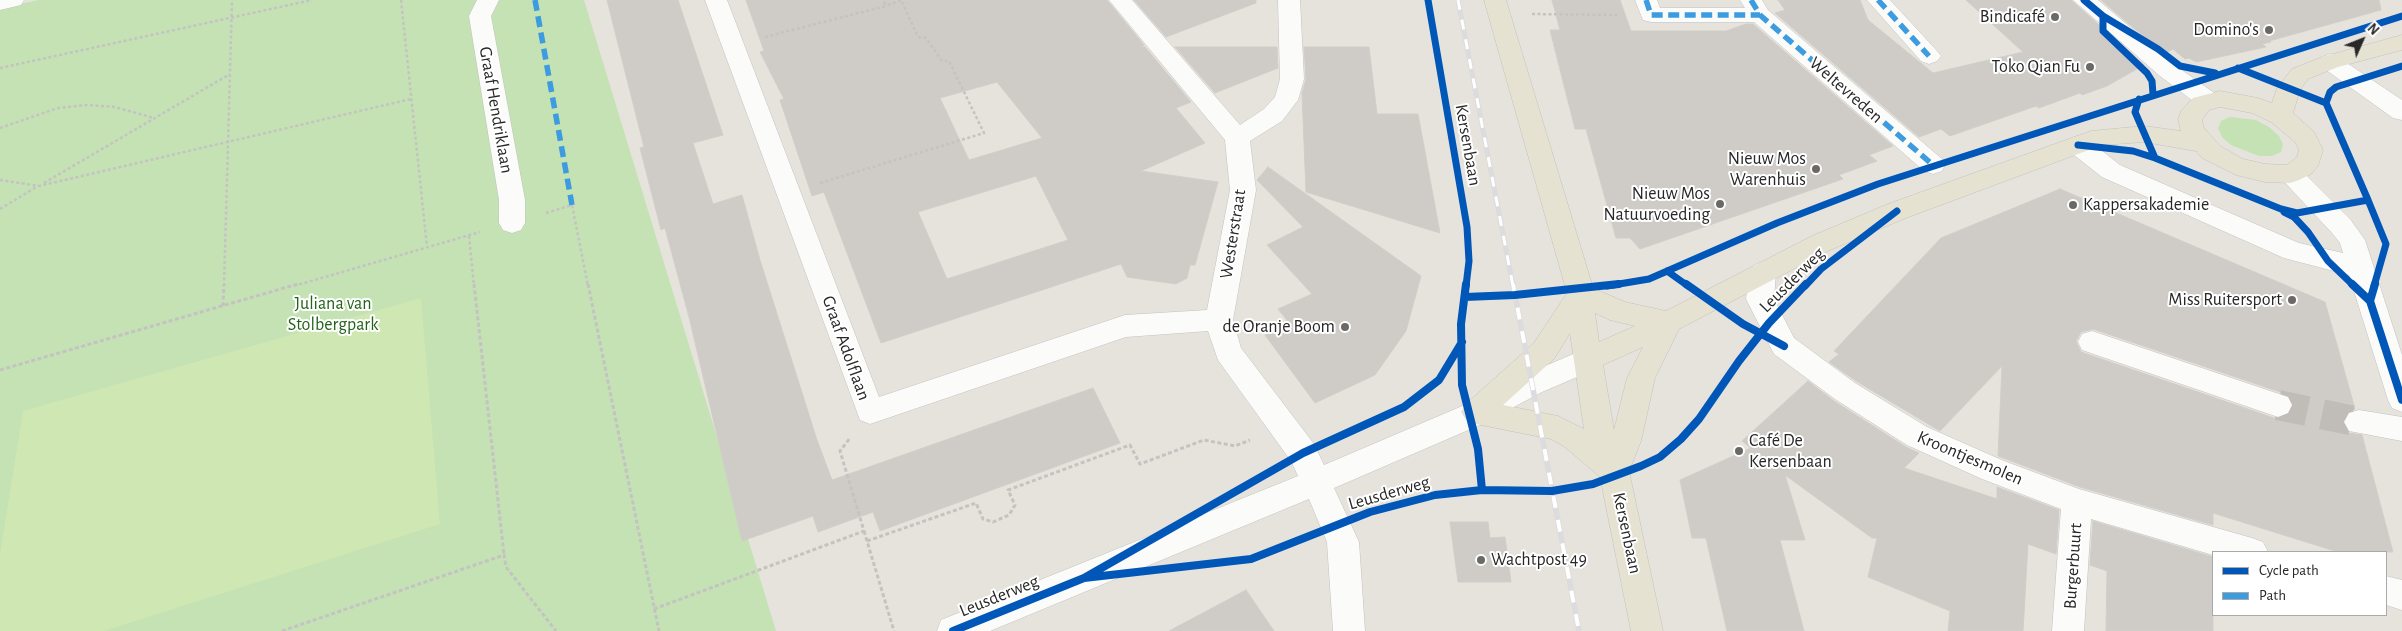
<!DOCTYPE html>
<meta charset="utf-8">
<style>
body{margin:0}
#map{position:relative;width:2402px;height:631px;overflow:hidden;background:#e6e3dc;font-family:"Alegreya Sans",sans-serif}
canvas{display:block}
.legend{position:absolute;left:2212px;top:551px;width:175px;height:65px;box-sizing:border-box;background:#fff;border:1px solid #a9a9a9;margin:0;padding:6px 9px;list-style:none;font-size:15px;color:#272727}
.legend li{display:flex;align-items:center;gap:10px;height:25px}
.legend b{width:25px;border:1px solid #a9a9a9}
.north{position:absolute;left:2337px;top:15px;width:50px;height:50px;-webkit-text-stroke:4px #fff;paint-order:stroke;rotate:46deg;font-size:14px;font-weight:700;line-height:20px;text-align:center;color:#272727}
.north::after{content:'';display:block;margin:auto;width:18px;height:22px;background:#272727;clip-path:polygon(50% 0,100% 100%,50% 72%,0 100%)}
</style>
<div id="map">
<canvas width="2402" height="631"></canvas>
<ul class="legend">
<li><b style="height:6px;background:#0057b8"></b>Cycle path</li>
<li><b style="height:6px;background:#3d9ce0"></b>Path</li>
</ul>
<div class="north">N</div>
</div>
<script>
const c = document.querySelector('canvas').getContext('2d');
c.lineJoin = 'round';
function paint(path, color) {
  c.fillStyle = color;
  c.fill(path, 'evenodd');
}
function poly(rows) {
  const path = new Path2D();
  for (const r of rows) {
    path.moveTo(r[0], r[1]);
    for (let i = 2; i < r.length; i += 2) path.lineTo(r[i], r[i + 1]);
  }
  return path;
}
function strokePath(path, color, width, dash) {
  c.strokeStyle = color;
  c.lineWidth = width;
  c.lineCap = dash ? 'butt' : 'round';
  c.setLineDash(dash || []);
  c.stroke(path);
}
function drawText(font, color, halo, rows, align = 'center') {
  c.font = font + ' "Alegreya Sans",sans-serif';
  c.lineWidth = 4;
  c.setLineDash([]);
  c.textBaseline = 'middle';
  c.strokeStyle = halo;
  c.fillStyle = color;
  for (const [text, x, y, turn = 0] of rows) {
    c.save();
    c.translate(x, y);
    c.rotate((+turn || 0) * Math.PI / 180);
    c.textAlign = isNaN(turn) ? turn : align;
    if (halo) c.strokeText(text, 0, 0);
    c.fillText(text, 0, 0);
    c.restore();
  }
}
paint(poly([
 [39,0,584,0,776,631,0,631,0,8],
 [2230,117,2256,120,2269,127,2279,136,2283,144,2281,152,2272,156,2259,156,2231,145,2222,137,2218,128,2221,121]
]), '#c4e2b4');
paint(poly([
 [421,298,440,524,104,631,0,631,0,554,23,411]
]), '#cfe7b2');
const building = poly([
 [607,0,678,0,723,135,693,143,713,204,742,195,760,260,817,440,832,480,1093,388,1120,443,880,531,873,512,818,532,813,516,742,541,689,317,665,228,661,230,640,148,644,147,607,0],
 [746,0,1107,0,1144,45,1141,47,1145,47,1191,102,1176,108,1205,143,1141,171,1218,182,1195,265,1190,265,1187,278,1176,284,1127,277,1121,264,881,343,824,192,812,196,780,100,784,99,760,52,764,51,746,0],
 [997,82,1042,138,969,160,940,98,997,82],
 [1036,176,1068,240,947,279,918,212,1036,176],
 [1134,0,1256,0,1256,3,1166,37,1134,0],
 [1552,0,1620,0,1631,31,1726,31,1746,24,1753,24,1893,146,1869,155,1877,161,1839,175,1843,179,1640,249,1630,238,1616,238,1586,129,1575,129,1550,30,1560,30,1552,0],
 [1778,0,1860,0,1868,20,1933,73,2023,52,1966,0,2071,0,2144,65,2107,86,2082,95,2080,93,2039,108,2036,106,1950,136,1941,129,1919,137,1775,13,1785,10,1778,0],
 [2101,0,2379,0,2381,10,2269,41,2271,42,2262,44,2266,47,2196,62,2189,58,2185,59,2173,49,2164,54,2101,0],
 [1175,47,1277,47,1278,68,1215,93,1175,47],
 [1304,47,1369,47,1377,114,1418,114,1440,233,1306,192,1302,93,1306,79,1304,47],
 [1268,167,1421,276,1406,331,1375,375,1315,403,1265,335,1290,324,1278,309,1312,294,1267,245,1303,227,1257,180,1268,167],
 [2060,189,2325,302,2355,409,2347,412,2342,423,2349,433,2362,435,2393,552,2338,552,2213,513,2213,525,2080,487,1998,456,2002,366,1940,431,1856,381,1829,362,1839,354,1834,351,1941,238,2060,189],
 [2093,329,2289,395,2294,406,2289,415,2277,419,2081,352,2076,341,2081,332,2093,329],
 [1808,381,1834,401,1906,447,1919,453,1904,468,1997,499,1997,487,2059,510,2056,554,2028,544,2023,631,1948,631,1950,611,1868,577,1877,538,1872,538,1785,475,1805,540,1780,540,1804,631,1727,631,1706,538,1692,538,1680,480,1751,448,1742,441,1808,381],
 [2093,521,2213,557,2213,631,2106,631,2107,571,2090,565,2093,521],
 [1450,522,1488,522,1490,538,1505,537,1511,582,1458,582,1450,522],
 [1246,590,1274,631,1169,631,1246,590]
]);
paint(building, '#cfccc7');
strokePath(building, '#d1cec9', 1);
strokePath(poly([
 [2278,405,2359,422]
]), '#c0bdb8', 30, [30, 15]);
const minor = poly([
 [0,0,24,0,21,5,0,10,0,0],
 [477,0,499,0,491,16,525,200,525,223,521,230,512,233,503,230,499,223,499,200,469,16,477,0],
 [705,0,727,0,879,397,1125,315,1207,310,1230,190,1225,140,1109,0,1132,0,1240,125,1264,109,1275,97,1280,79,1278,0,1300,0,1304,79,1298,100,1282,121,1250,141,1256,190,1233,320,1241,348,1314,444,1324,465,1460,407,1522,376,1578,352,1588,349,1598,352,1602,360,1598,368,1542,392,1480,425,1334,488,1359,542,1365,631,1333,631,1327,542,1309,499,990,631,937,631,941,620,1298,476,1291,461,1218,360,1208,331,1126,337,870,424,860,420,705,0],
 [1635,0,1657,0,1660,8,1745,8,1740,0,1762,0,1768,10,1942,159,1945,165,1942,171,1933,174,1924,171,1754,22,1651,22,1643,20,1635,0],
 [1867,0,1890,0,1937,51,1941,56,1937,61,1929,64,1921,61,1867,0],
 [2073,0,2098,0,2176,66,2217,95,2221,101,2217,107,2209,109,2201,107,2160,76,2073,0],
 [2330,54,2338,57,2402,100,2402,120,2393,118,2322,67,2318,62,2322,57,2330,54],
 [2078,136,2087,139,2120,165,2299,243,2343,253,2340,243,2332,233,2277,174,2281,168,2290,165,2299,168,2350,219,2365,240,2402,355,2402,412,2392,408,2388,400,2349,275,2284,258,2102,177,2069,151,2066,145,2069,139,2078,136],
 [1763,262,1772,265,1776,272,1774,299,1794,338,1855,383,1927,427,2004,461,2079,489,2252,538,2263,542,2268,552,2213,552,2213,555,2091,519,2084,631,2052,631,2061,509,1982,479,1907,445,1835,399,1774,354,1746,299,1750,272,1754,265,1763,262],
 [2092,331,2288,397,2292,405,2288,413,2278,417,2082,350,2078,342,2082,334,2092,331],
 [2359,410,2402,417,2402,441,2349,431,2344,422,2349,413,2359,410],
 [2386,576,2402,580,2402,610,2386,605,2386,576]
]);
const major = poly([
 [1484,0,1506,0,1593,288,1625,302,1666,311,1812,236,1888,204,2091,131,2144,126,2181,131,2178,120,2181,111,2193,98,2220,91,2258,98,2272,103,2277,88,2292,69,2322,57,2402,35,2402,50,2338,67,2308,79,2300,90,2293,113,2314,132,2323,150,2318,166,2311,174,2299,180,2290,183,2265,182,2236,175,2202,158,2196,151,2144,142,2102,145,1906,218,1830,250,1679,329,1655,378,1641,441,1629,471,1663,631,1631,631,1600,477,1565,447,1551,439,1476,424,1466,420,1461,412,1466,404,1534,343,1567,293,1484,0],
 [2220,107,2252,113,2271,122,2295,142,2299,150,2297,157,2287,165,2265,164,2243,159,2220,146,2204,128,2202,120,2209,110,2220,107],
 [1595,313,1610,320,1635,326,1599,342,1595,313],
 [1570,333,1584,429,1558,416,1503,405,1554,359,1570,333],
 [1643,347,1627,378,1614,430,1603,365,1643,347]
]);
strokePath(minor, '#c3c2c2', 1);
strokePath(major, '#c3c1bf', 1);
strokePath(poly([
 [401,0,427,247],
 [1532,14,1618,15],
 [765,37,886,6,883,0],
 [0,68,312,0],
 [0,128,58,108,87,105,115,107,154,118],
 [0,180,39,186,411,99],
 [44,183,230,74],
 [820,183,984,133,949,61,942,61,926,38,918,37,901,0,886,6],
 [0,209,38,186],
 [546,213,572,205,588,286],
 [469,236,474,286],
 [224,286,232,0],
 [294,286,480,232]
]), '#c4c3c2', 2.5, [3, 2.5]);
strokePath(poly([
 [474,284,504,555],
 [588,284,659,631],
 [223,306,224,284],
 [0,370,298,284],
 [864,531,894,631],
 [867,541,976,503,983,519,993,522,1009,515,1015,505,1008,490,1130,445,1140,464,1204,440,1235,446,1250,440],
 [654,609,864,531,840,451,850,438],
 [282,631,504,555,506,567,556,631]
]), '#c4c3c2', 3, [4, 2.5]);
paint(minor, '#fbfbfa');
paint(major, '#e5e2d2');
const railFar1 = poly([
 [1458,0,1513,286]
]);
const rail = poly([
 [1513,284,1579,631]
]);
strokePath(railFar1, '#dcdbdd', 5);
strokePath(rail, '#dcdbdd', 5.5);
strokePath(railFar1, '#fff', 3, [10]);
strokePath(rail, '#fff', 4, [12]);
strokePath(poly([
 [535,0,572,205],
 [1646,0,1651,15,1760,15],
 [1751,0,1760,15,1933,165],
 [1878,0,1929,56]
]), '#3d9ce0', 5.5, [11, 5.5]);
strokePath(poly([
 [1428,0,1467,227,1469,261,1466,286],
 [2084,0,2103,16,2158,49,2180,66,2215,73],
 [2103,16,2103,31,2147,73,2152,81,2153,94],
 [2139,99,2135,112,2155,158,2281,209,2297,213,2368,200,2326,103,2238,68],
 [2326,103,2330,92,2336,87,2402,66],
 [2078,145,2133,151,2155,158],
 [2368,200,2386,244,2374,286],
 [2284,212,2294,217,2308,232,2328,261,2354,286],
 [1667,271,1688,286],
 [1607,286,1649,279,1777,223,1878,184,2402,16],
 [1805,286,1821,269,1897,211]
]), '#0057b8', 7);
strokePath(poly([
 [1466,284,1461,324,1462,385,1478,449,1482,490],
 [1686,284,1743,324,1784,346],
 [2352,284,2370,301],
 [2375,284,2370,301,2402,400],
 [1465,297,1515,295,1619,284],
 [1084,578,1251,559,1370,512,1435,495,1482,490,1552,491,1593,484,1641,466,1660,457,1681,439,1699,419,1739,361,1769,323,1806,284],
 [953,631,1084,578,1303,453,1404,407,1439,380,1462,342]
]), '#0057b8', 8);
for (const [x, y, r, color] of [
 [2055,17,5,"#6a6966"],
 [2269,30,5,"#6a6966"],
 [2090,67,5,"#6a6966"],
 [1816,169,5,"#6a6966"],
 [1720,204,5,"#6a6966"],
 [2073,205,5,"#6a6966"],
 [2292,300,5,"#6a6966"],
 [1345,327,5,"#6a6966"],
 [1739,451,5,"#6a6966"],
 [1481,560,5,"#6a6966"]
]) {
  const dot = new Path2D();
  dot.arc(x, y, r, 0, 2 * Math.PI);
  c.fillStyle = color;
  c.fill(dot);
  strokePath(dot, '#fff', 2);
}
drawText('18px', '#272727', '#fff', [
 ["Bindicafé",2045,17],
 ["Domino's",2259,30],
 ["Toko Qian Fu",2080,67],
 ["Nieuw Mos",1806,159],
 ["Warenhuis",1806,180],
 ["Nieuw Mos",1710,194],
 ["Natuurvoeding",1710,215],
 ["Kappersakademie",2083,205,"left"],
 ["Miss Ruitersport",2282,300],
 ["de Oranje Boom",1335,327],
 ["Café De",1749,441,"left"],
 ["Kersenbaan",1749,462,"left"],
 ["Wachtpost 49",1491,560,"left"]
], 'right');
drawText('18px', '#272727', '#fff', [
 ["Weltevreden",1846,90,41],
 ["Graaf Hendriklaan",496,110,80],
 ["Kersenbaan",1468,145,80],
 ["Westerstraat",1233,234,-81],
 ["Leusderweg",1792,280,-45],
 ["Graaf Adolflaan",846,348,70],
 ["Kroontjesmolen",1970,458,23],
 ["Leusderweg",1389,493,-16],
 ["Kersenbaan",1627,533,78],
 ["Burgerbuurt",2073,566,-86],
 ["Leusderweg",999,596,-22]
]);
drawText('18px', '#236319', '#fff', [
 ["Juliana van",333,304],
 ["Stolbergpark",333,325]
]);
</script>
